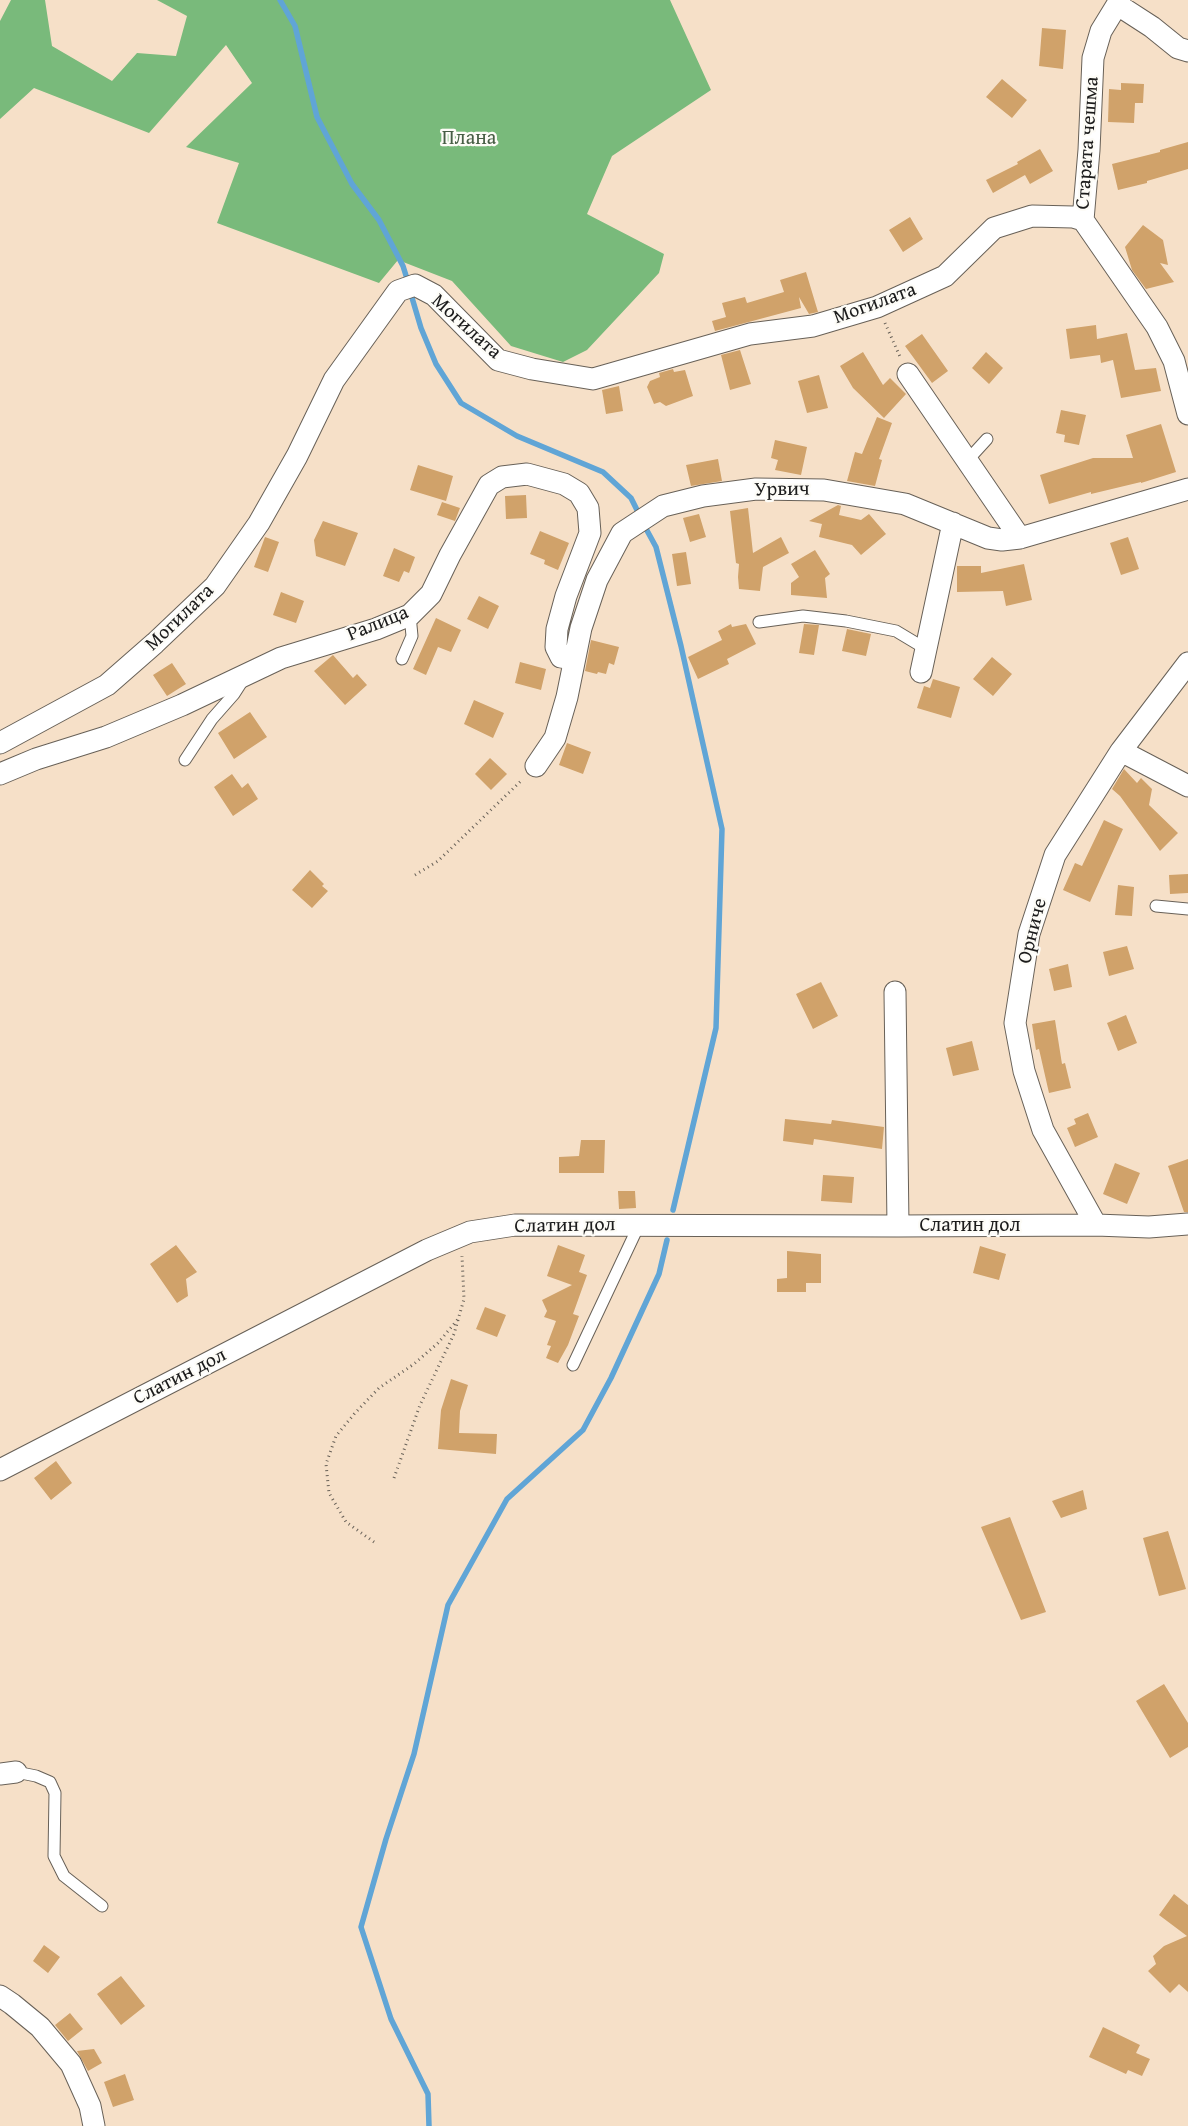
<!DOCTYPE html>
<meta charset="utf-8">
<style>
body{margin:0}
canvas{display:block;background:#f6e0c8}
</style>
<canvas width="1188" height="2126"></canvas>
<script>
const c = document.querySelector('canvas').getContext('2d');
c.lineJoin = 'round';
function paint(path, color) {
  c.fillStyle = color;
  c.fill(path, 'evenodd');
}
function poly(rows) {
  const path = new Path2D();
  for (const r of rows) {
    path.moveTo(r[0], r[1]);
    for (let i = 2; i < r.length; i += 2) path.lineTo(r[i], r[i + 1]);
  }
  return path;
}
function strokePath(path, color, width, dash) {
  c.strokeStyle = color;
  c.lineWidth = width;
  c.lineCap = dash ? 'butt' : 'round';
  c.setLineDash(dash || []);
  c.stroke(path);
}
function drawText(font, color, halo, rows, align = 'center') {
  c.font = font + ' "Gentium Book Plus",serif';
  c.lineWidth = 4.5;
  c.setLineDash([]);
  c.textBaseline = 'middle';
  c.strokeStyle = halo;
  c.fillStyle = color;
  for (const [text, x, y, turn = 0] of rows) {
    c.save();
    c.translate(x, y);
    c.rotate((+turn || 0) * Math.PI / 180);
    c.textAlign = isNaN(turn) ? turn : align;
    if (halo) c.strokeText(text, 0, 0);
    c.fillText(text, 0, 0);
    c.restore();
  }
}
paint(poly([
 [11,0,45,0,52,46,112,81,137,53,176,56,187,16,157,0,670,0,711,90,612,156,587,214,664,254,659,273,587,350,563,362,511,346,452,281,398,260,379,283,217,223,239,163,186,147,252,83,226,45,149,133,34,88,0,119,0,21]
]), '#79ba7b');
strokePath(poly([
 [280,0,295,26,317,117,352,184,379,220,403,266,408,282],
 [410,291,421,328,436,364,461,403,517,436,603,472,631,498,640,516],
 [644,525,656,547,681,646,722,829,716,1028,673,1210],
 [429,2126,428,2094,391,2019,361,1927,386,1839,414,1754,448,1605,507,1499,583,1430,611,1378,659,1274,667,1240]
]), '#60a5d6', 5.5);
paint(poly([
 [1042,28,1066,30,1063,69,1039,66],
 [1002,79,1027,100,1012,118,986,97],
 [1121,83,1144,84,1143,103,1135,103,1134,123,1108,122,1109,89,1121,90],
 [1188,142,1188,169,1147,181,1147,183,1118,190,1112,164,1160,152,1160,150],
 [1040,149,1053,171,1030,184,1025,175,993,193,986,180,1018,164,1017,162],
 [910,217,923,239,903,252,889,230],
 [1143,225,1163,240,1168,265,1160,263,1174,282,1146,289,1132,270,1125,247],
 [806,272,818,312,809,314,799,297,801,308,715,331,712,321,726,317,722,303,745,297,747,303,784,292,780,280],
 [1096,325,1097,339,1127,333,1135,370,1156,368,1161,391,1121,398,1113,360,1101,363,1100,355,1070,359,1066,329],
 [922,334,948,371,932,383,905,346],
 [740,350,751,384,730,390,721,355],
 [863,352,883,385,890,378,906,394,884,418,853,388,840,366],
 [986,352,1003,368,989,384,972,368],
 [673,369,674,372,685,370,693,396,666,406,660,402,654,404,647,387,650,381,660,377,659,373],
 [819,375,828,408,807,413,798,381],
 [619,386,623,411,606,414,602,390],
 [1061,410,1086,415,1079,445,1064,442,1065,435,1056,433],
 [877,417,892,423,879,459,882,460,875,486,847,481,855,452,862,454],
 [1161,424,1176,472,1141,483,1141,482,1091,494,1091,492,1049,504,1040,475,1093,458,1133,458,1126,435],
 [775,440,807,447,801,475,775,470,778,460,771,458],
 [718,459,722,481,691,486,686,465],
 [418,465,453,476,446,501,410,490],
 [526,495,527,518,506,519,505,496],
 [442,502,460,508,455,521,437,515],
 [838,505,841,506,839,515,861,520,869,514,886,534,861,555,852,545,819,537,822,524,809,521],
 [748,508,753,553,781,537,789,553,763,567,760,591,739,589,738,577,739,564,736,563,730,511],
 [699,514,706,537,690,542,683,518],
 [323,521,358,533,345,566,316,556,314,540],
 [540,531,569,543,558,570,544,564,545,560,530,554],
 [265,537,279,542,268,572,254,567],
 [1128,537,1139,569,1121,575,1110,543],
 [394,548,415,557,409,573,404,571,399,582,383,576],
 [815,550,830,574,825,578,827,598,791,595,791,583,799,577,791,564],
 [686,552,691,584,677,586,672,554],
 [1024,564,1032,600,1006,606,1003,591,957,592,957,566,981,566,981,573],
 [281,592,304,601,296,623,273,615],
 [479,596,499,606,488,629,467,619],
 [436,618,461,630,451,652,438,647,426,675,413,669],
 [731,624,732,627,746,624,756,644,727,659,729,664,698,679,688,657,722,640,718,631],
 [804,624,819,625,814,655,799,653],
 [847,629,871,634,866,656,842,651],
 [591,640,619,647,614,665,609,663,606,674,598,672,597,674,585,671],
 [333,655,353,678,357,674,367,685,345,705,314,671],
 [992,657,1012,674,993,696,973,679],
 [520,662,546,669,541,690,515,683],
 [172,663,186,684,167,696,153,675],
 [933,679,960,687,951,718,917,708,924,686,930,688],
 [474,700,504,713,493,738,464,724],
 [250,712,267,737,234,759,218,733],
 [567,743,591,752,583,774,559,765],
 [490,758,507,774,491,790,475,774],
 [1124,769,1137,783,1141,778,1152,789,1149,805,1178,833,1160,851,1120,796,1112,789],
 [232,774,242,788,248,783,258,799,233,816,214,787],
 [1104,820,1123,829,1090,902,1063,890,1075,863,1082,866],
 [310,870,324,884,322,886,328,891,312,908,292,890],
 [1188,874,1188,893,1170,894,1169,875],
 [1118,885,1134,887,1132,916,1115,915],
 [1127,946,1134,969,1109,976,1103,952],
 [1068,964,1072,987,1054,991,1049,969],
 [821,982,838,1016,813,1029,796,994],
 [1126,1015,1137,1043,1118,1051,1107,1023],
 [1055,1020,1062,1064,1065,1063,1071,1088,1049,1093,1039,1049,1036,1050,1032,1024],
 [972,1041,979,1070,953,1076,946,1048],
 [1088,1113,1098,1137,1075,1147,1067,1128,1076,1124,1074,1119],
 [785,1119,831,1124,832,1120,884,1127,882,1149,814,1139,813,1145,783,1141],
 [581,1140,605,1140,604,1173,559,1173,559,1157,579,1156],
 [1188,1159,1188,1212,1184,1212,1168,1166],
 [1115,1163,1140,1173,1127,1204,1103,1194],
 [823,1175,854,1177,852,1203,821,1201],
 [618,1191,635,1191,636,1208,619,1209],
 [176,1245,197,1272,186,1279,188,1296,177,1303,150,1264],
 [558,1245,585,1255,579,1272,587,1275,573,1314,579,1316,568,1345,558,1363,546,1358,551,1346,547,1345,556,1321,544,1317,547,1311,542,1300,572,1285,547,1276],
 [980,1246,1006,1254,999,1280,973,1273],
 [787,1251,821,1254,821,1283,806,1283,806,1292,777,1292,777,1279,787,1278],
 [485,1307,506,1315,497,1337,476,1329],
 [451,1379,468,1385,460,1411,459,1433,497,1434,496,1454,438,1449,441,1410],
 [56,1461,72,1483,51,1500,34,1478],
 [1083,1490,1087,1509,1061,1518,1052,1501],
 [1010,1517,1046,1612,1021,1620,981,1527],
 [1168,1531,1186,1589,1159,1596,1143,1538],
 [1164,1684,1188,1723,1188,1747,1170,1758,1136,1701],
 [1174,1894,1188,1905,1188,1992,1179,1984,1170,1993,1148,1971,1156,1964,1153,1956,1164,1946,1187,1936,1159,1915],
 [44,1945,60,1957,48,1973,33,1961],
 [121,1976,145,2006,121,2025,97,1994],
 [70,2013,83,2029,68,2041,55,2025],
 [1103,2027,1140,2045,1136,2053,1150,2059,1142,2076,1128,2070,1126,2074,1089,2057],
 [94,2049,102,2063,88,2071,77,2051],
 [125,2074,134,2100,113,2107,104,2082]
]), '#d0a26a');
const service = poly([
 [966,462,987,439],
 [759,622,803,616,846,621,896,631,926,649],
 [402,659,412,636,410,615],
 [185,760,212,719,234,694,243,680],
 [1156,906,1188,909],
 [573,1365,639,1225],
 [16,1772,36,1776,50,1782,55,1793,54,1856,64,1876,102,1906]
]);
const minor = poly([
 [1120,0,1101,31,1093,58,1089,150,1083,220,1157,327,1174,361,1188,414],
 [1118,5,1152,27,1178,48,1188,51],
 [908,374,1020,538],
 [921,672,953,523],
 [0,743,107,685,155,643,215,586,259,523,297,456,334,380,398,291,415,285,434,295,498,360,532,369,593,379,750,334,813,326,877,307,945,276,994,228,1032,216,1073,217,1083,220],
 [1121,751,1188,786],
 [536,766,555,738,567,697,581,628,597,580,622,533,663,506,703,496,756,489,824,490,905,504,988,538,1002,540,1020,538,1188,489],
 [0,774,36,759,106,737,182,705,281,658,376,629,410,615,431,594,450,555,489,485,502,477,527,474,564,484,579,493,588,508,590,533,566,596,557,629,556,647,561,657,574,659],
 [895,992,898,1226],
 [1096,1225,1043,1130,1024,1071,1015,1023,1029,934,1055,855,1121,751,1188,663],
 [0,1470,427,1250,470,1232,515,1225,898,1226,1096,1225,1149,1227,1188,1224],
 [0,1774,16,1772],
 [0,1996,12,2004,40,2027,71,2064,90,2106,94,2126]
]);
strokePath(service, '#686158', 13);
strokePath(minor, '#686158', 23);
strokePath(poly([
 [885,323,901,359],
 [415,875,438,861,523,779],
 [394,1478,420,1405,454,1334,464,1299,462,1256],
 [374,1542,346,1522,329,1493,326,1464,336,1436,355,1413,379,1388,414,1364,438,1343,459,1318]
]), '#686158', 3, [1, 4]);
strokePath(service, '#fff', 11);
strokePath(minor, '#fff', 21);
drawText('20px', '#475e45', '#fdfcf7', [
 ["Плана",469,139]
]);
drawText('20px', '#1c1c1c', '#fdfcf7', [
 ["Старата чешма",1088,143,-86],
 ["Могилата",875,304,-20],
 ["Могилата",466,327,42],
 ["Урвич",782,490,-1],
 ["Могилата",180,618,-44],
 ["Ралица",378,624,-22],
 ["Орниче",1033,931,-76],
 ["Слатин дол",565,1226,-1],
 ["Слатин дол",970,1226],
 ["Слатин дол",180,1377,-27]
]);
</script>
